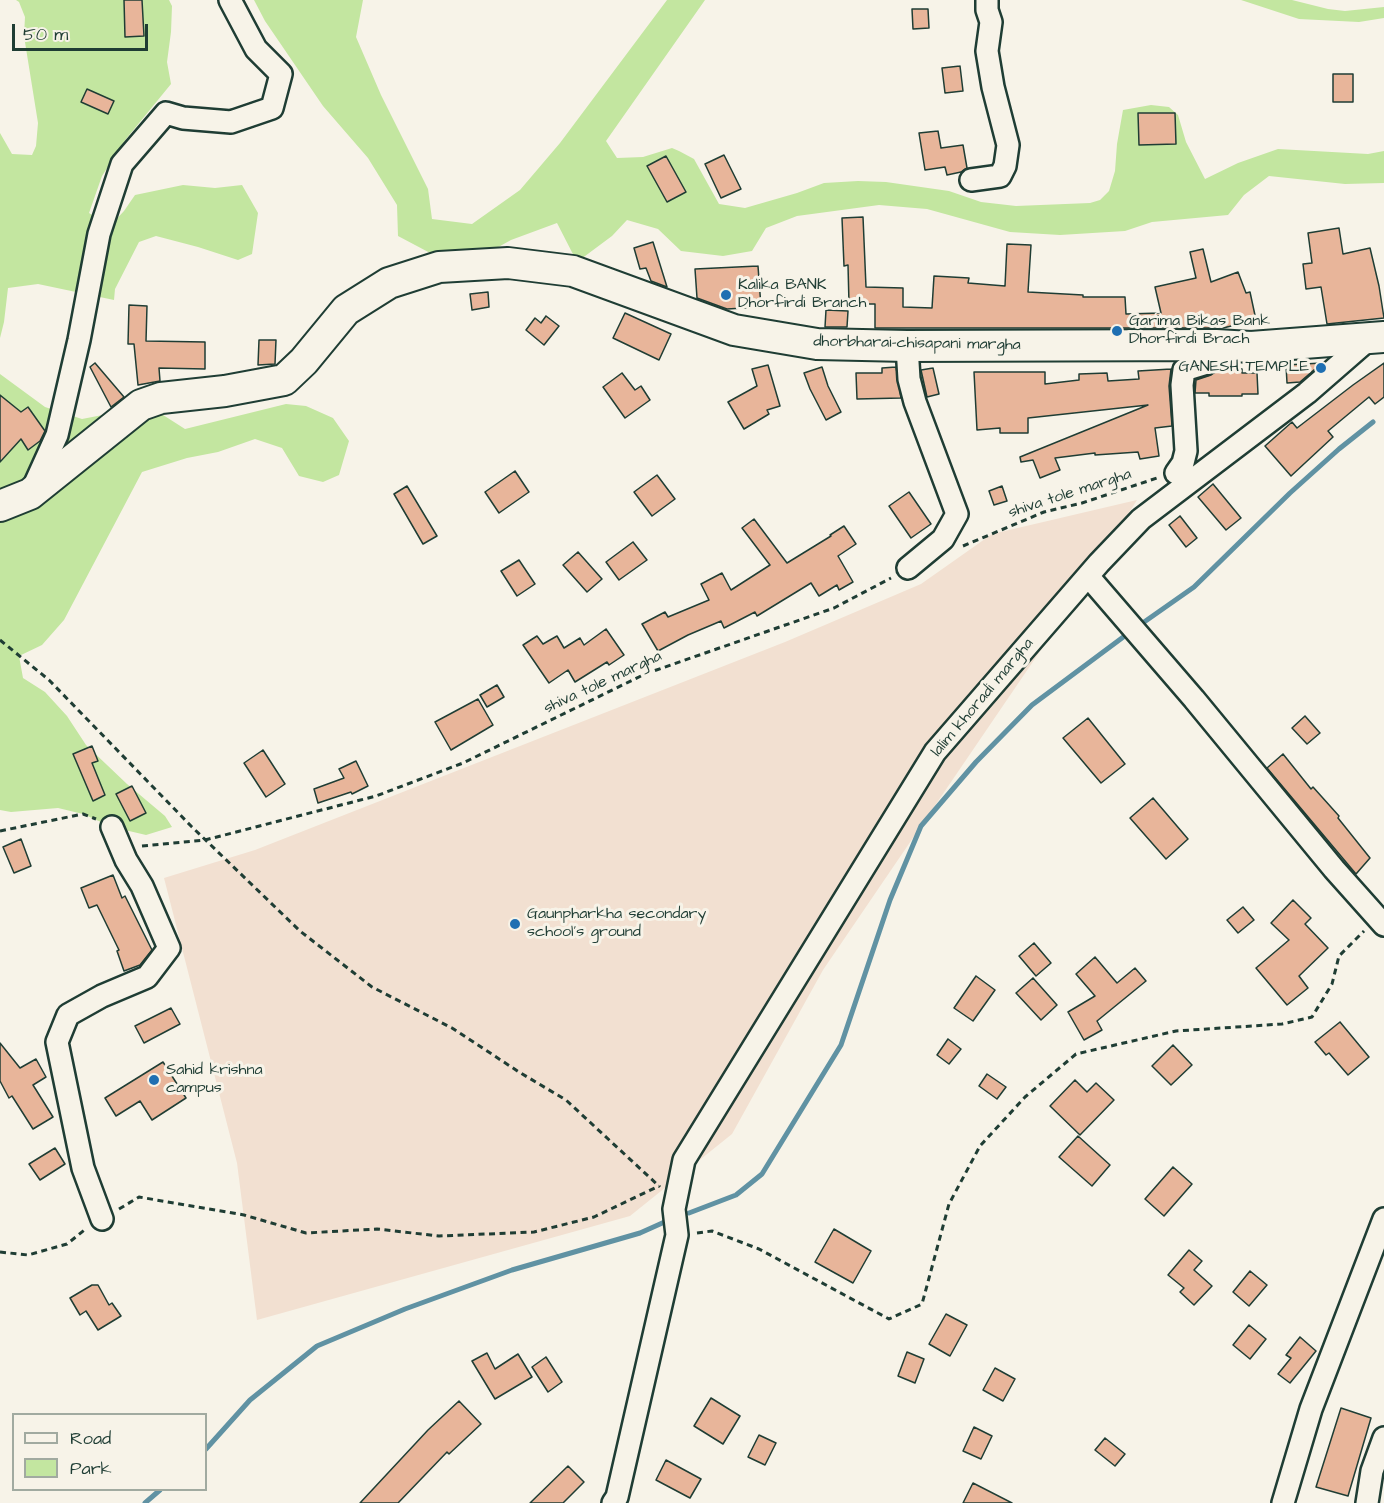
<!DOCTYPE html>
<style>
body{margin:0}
#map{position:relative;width:1384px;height:1503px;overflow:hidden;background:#f7f3e8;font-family:"Architects Daughter",sans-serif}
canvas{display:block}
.legend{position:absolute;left:12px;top:1413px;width:195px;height:78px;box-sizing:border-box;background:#f7f3e8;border:2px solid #a1aaa0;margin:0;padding:8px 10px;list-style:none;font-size:18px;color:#1f3d34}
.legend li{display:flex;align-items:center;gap:12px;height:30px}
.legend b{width:30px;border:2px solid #a1aaa0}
.scale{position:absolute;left:12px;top:24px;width:136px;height:27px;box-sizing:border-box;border:3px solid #1f3d34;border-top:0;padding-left:8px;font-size:18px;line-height:21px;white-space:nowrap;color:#1f3d34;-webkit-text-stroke:4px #f7f3e8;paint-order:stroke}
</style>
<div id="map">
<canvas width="1384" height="1503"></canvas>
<ul class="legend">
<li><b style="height:8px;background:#f7f3e8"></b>Road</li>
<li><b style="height:16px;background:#c3e6a0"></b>Park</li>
</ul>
<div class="scale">50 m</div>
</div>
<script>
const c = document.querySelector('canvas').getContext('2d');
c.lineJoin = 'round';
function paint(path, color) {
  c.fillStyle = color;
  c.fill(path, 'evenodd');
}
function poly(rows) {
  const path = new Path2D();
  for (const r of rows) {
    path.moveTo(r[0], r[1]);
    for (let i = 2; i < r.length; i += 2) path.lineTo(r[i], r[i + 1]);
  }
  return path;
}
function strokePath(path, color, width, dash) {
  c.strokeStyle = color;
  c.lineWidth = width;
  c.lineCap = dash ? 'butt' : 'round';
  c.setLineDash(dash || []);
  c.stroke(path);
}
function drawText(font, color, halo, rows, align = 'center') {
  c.font = font + ' "Architects Daughter",sans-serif';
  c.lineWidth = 6;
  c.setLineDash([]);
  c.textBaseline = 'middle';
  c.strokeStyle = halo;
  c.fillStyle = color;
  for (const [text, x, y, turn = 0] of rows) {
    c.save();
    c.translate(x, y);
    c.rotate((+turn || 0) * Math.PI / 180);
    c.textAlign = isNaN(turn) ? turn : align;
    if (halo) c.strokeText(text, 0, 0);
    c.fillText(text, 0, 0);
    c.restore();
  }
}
paint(poly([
 [1137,500,1045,644,823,970,732,1134,630,1216,257,1320,237,1163,164,878,255,850,785,642,921,584,992,534]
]), '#f2e0d1');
paint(poly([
 [16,0,169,0,172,6,171,32,167,62,171,84,126,139,102,176,89,213,110,226,124,211,135,195,183,185,215,188,242,185,258,213,252,254,238,260,198,247,156,236,139,242,115,289,114,300,38,284,8,288,4,322,0,338,0,133,12,154,32,155,36,146,38,123,24,36,25,17,19,2],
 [254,0,363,0,356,37,381,95,428,189,432,219,472,224,520,190,560,143,667,0,705,0,606,141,617,158,643,157,672,148,679,151,694,159,719,204,745,208,797,193,824,183,858,181,886,182,949,191,981,202,1016,206,1090,203,1100,200,1109,191,1115,171,1117,144,1123,110,1151,105,1169,107,1178,115,1186,142,1205,179,1238,163,1278,149,1368,154,1384,151,1384,183,1345,184,1269,176,1244,195,1228,215,1152,222,1125,231,1060,235,1010,232,927,209,879,205,797,216,766,228,752,251,723,256,681,251,658,229,627,220,612,236,577,262,557,223,511,240,473,261,449,263,398,236,397,205,368,158,323,106,265,21],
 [1241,0,1292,0,1328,9,1345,11,1384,7,1384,18,1359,22,1299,19],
 [0,374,45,407,82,419,149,406,185,429,286,404,306,406,333,418,349,441,339,475,323,482,299,476,282,448,255,439,218,452,187,458,142,472,64,620,42,645,19,656,23,678,45,692,67,716,86,745,127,784,165,816,172,827,146,835,112,827,83,814,58,808,11,812,0,810]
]), '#c3e6a0');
strokePath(poly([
 [1137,627,1194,587,1290,493,1339,449,1373,422],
 [689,1213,736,1195,762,1174,841,1045,890,900,921,826,976,762,1032,705,1130,632],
 [206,1449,250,1400,317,1346,405,1309,512,1270,640,1233,669,1220],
 [145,1503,160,1490]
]), '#6092a3', 5);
const building = poly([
 [124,0,142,0,144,36,125,37,124,0],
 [912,9,928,9,929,28,913,29,912,9],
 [960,66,963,91,945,93,942,68,960,66],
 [1333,74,1353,74,1353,102,1333,102,1333,74],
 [87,89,114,101,108,114,81,102,87,89],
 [1138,113,1175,113,1176,144,1139,145,1138,113],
 [938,131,941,148,963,145,967,168,961,172,947,175,945,167,925,170,919,133,938,131],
 [724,155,741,189,721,198,705,164,724,155],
 [666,156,686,192,667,202,647,166,666,156],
 [863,217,866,287,903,288,903,307,932,308,934,276,969,278,968,283,1005,286,1007,244,1031,245,1028,292,1083,295,1083,297,1125,297,1126,314,1161,313,1155,287,1196,278,1190,252,1203,249,1211,282,1238,272,1246,293,1250,292,1256,320,1223,328,875,328,875,304,849,304,848,265,844,266,842,218,863,217],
 [1339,228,1343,254,1370,248,1379,286,1384,318,1327,324,1321,287,1306,289,1303,264,1312,263,1308,233,1339,228],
 [653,242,667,287,651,281,646,268,640,269,634,248,653,242],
 [758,266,761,307,727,309,697,298,695,269,758,266],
 [488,292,489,307,472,310,470,294,488,292],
 [129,305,147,306,146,341,205,342,205,369,159,368,160,381,138,385,134,344,128,344,129,305],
 [826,310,848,311,847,327,825,327,826,310],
 [625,313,671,334,659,360,613,338,625,313],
 [546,316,559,326,544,345,526,330,535,318,541,323,546,316],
 [259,340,276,340,275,364,258,365,259,340],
 [95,363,124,397,111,407,90,367,95,363],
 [1322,363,1300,382,1287,383,1286,365,1322,363],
 [1384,363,1384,397,1375,404,1369,397,1328,431,1333,437,1291,476,1265,446,1292,422,1297,428,1353,385,1384,363],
 [768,365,780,406,767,410,769,414,744,429,728,402,757,386,752,369,768,365],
 [822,367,828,386,841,412,826,420,810,389,804,373,822,367],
 [896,367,901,398,857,399,856,373,882,373,882,368,896,367],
 [933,368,939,394,927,397,921,370,933,368],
 [1171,369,1169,386,1172,426,1155,428,1159,456,1140,459,1138,452,1095,455,1095,453,1055,458,1060,470,1040,478,1033,460,1021,462,1020,457,1148,405,1028,418,1028,433,1000,433,1000,428,977,430,974,372,1045,372,1045,384,1079,380,1079,374,1107,373,1108,381,1139,379,1138,371,1171,369],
 [1218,369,1242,369,1242,373,1257,373,1258,394,1242,394,1242,396,1209,396,1209,393,1195,393,1196,380,1211,375,1218,369],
 [622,373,635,390,641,386,650,400,625,418,603,387,622,373],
 [0,395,21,412,28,407,45,431,40,441,28,450,21,439,0,462,0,395],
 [515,471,529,492,499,513,485,492,515,471],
 [657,475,675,499,652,516,634,492,657,475],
 [1213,484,1241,518,1226,530,1198,497,1213,484],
 [407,486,437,536,423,544,394,494,407,486],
 [1002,486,1007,501,994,505,989,491,1002,486],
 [909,492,931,524,911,538,889,506,909,492],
 [1180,516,1197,538,1186,547,1169,525,1180,516],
 [754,519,787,563,831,536,830,535,844,526,856,544,838,556,853,582,839,590,837,585,819,596,811,583,757,616,755,612,724,628,721,621,688,635,658,651,642,624,665,612,668,617,709,600,701,584,722,573,731,590,770,565,742,528,754,519],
 [633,542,647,560,619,580,606,562,633,542],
 [578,552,602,579,587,592,563,565,578,552],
 [519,560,535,584,517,596,501,571,519,560],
 [606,629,624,655,609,665,607,662,575,682,568,670,549,683,523,645,537,636,543,644,557,636,564,648,580,638,584,645,606,629],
 [497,685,504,697,487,707,480,695,497,685],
 [478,699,493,725,451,750,435,722,478,699],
 [1305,716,1320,733,1307,744,1292,728,1305,716],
 [1088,718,1125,764,1101,783,1063,738,1088,718],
 [92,746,98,761,92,763,105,795,93,801,73,754,92,746],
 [263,750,285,784,266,797,244,763,263,750],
 [1283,754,1311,789,1313,787,1339,816,1338,818,1370,858,1356,874,1267,768,1283,754],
 [356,761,368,786,352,794,351,792,318,803,314,789,344,778,339,769,356,761],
 [132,786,146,813,130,821,116,794,132,786],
 [1153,798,1188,839,1166,859,1130,818,1153,798],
 [21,839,31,866,14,873,3,847,21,839],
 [113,875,122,898,125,896,152,950,140,965,124,971,117,951,119,950,97,905,89,908,81,888,113,875],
 [1293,900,1311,918,1305,924,1328,948,1299,976,1308,988,1287,1005,1256,968,1289,940,1271,923,1293,900],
 [1243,907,1254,920,1238,933,1227,920,1243,907],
 [1034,943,1051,963,1036,976,1019,956,1034,943],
 [1095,957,1117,983,1135,968,1146,981,1097,1021,1102,1030,1084,1040,1068,1012,1095,996,1076,974,1095,957],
 [976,976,995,990,973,1021,954,1008,976,976],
 [1033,978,1057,1005,1041,1020,1016,993,1033,978],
 [171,1008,180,1024,144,1043,135,1026,171,1008],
 [1340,1022,1369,1057,1348,1075,1329,1053,1326,1055,1315,1042,1340,1022],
 [948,1039,961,1049,949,1064,937,1055,948,1039],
 [0,1043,20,1068,36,1059,46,1077,33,1085,53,1117,33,1129,12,1096,9,1098,0,1081,0,1043],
 [1173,1045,1192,1065,1171,1085,1152,1066,1173,1045],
 [163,1062,186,1098,152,1120,140,1101,116,1116,105,1098,163,1062],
 [987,1074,1006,1087,997,1099,979,1086,987,1074],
 [1075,1080,1087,1092,1096,1083,1114,1100,1080,1135,1050,1106,1075,1080],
 [1078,1136,1110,1165,1092,1186,1059,1157,1078,1136],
 [55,1148,65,1164,40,1180,29,1164,55,1148],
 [1173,1167,1192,1184,1164,1216,1145,1199,1173,1167],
 [834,1229,871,1251,853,1283,815,1262,834,1229],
 [1189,1250,1202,1261,1194,1270,1212,1286,1194,1305,1180,1292,1184,1288,1168,1275,1189,1250],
 [1250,1271,1267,1285,1249,1306,1233,1292,1250,1271],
 [92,1285,98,1285,109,1305,112,1303,121,1316,98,1330,86,1311,80,1315,70,1298,92,1285],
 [946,1314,967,1325,950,1356,929,1344,946,1314],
 [1249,1325,1266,1339,1250,1359,1233,1345,1249,1325],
 [1300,1337,1316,1351,1290,1383,1278,1374,1291,1358,1286,1355,1300,1337],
 [907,1352,924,1359,915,1383,898,1376,907,1352],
 [487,1353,495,1369,518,1354,532,1377,495,1399,472,1361,487,1353],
 [546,1357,562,1382,548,1392,532,1367,546,1357],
 [995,1368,1015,1379,1003,1401,983,1390,995,1368],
 [711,1398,740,1416,723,1444,694,1426,711,1398],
 [459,1401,481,1424,449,1454,447,1452,398,1503,360,1503,428,1430,459,1401],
 [1341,1408,1371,1418,1348,1496,1316,1487,1341,1408],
 [974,1427,992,1436,981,1459,963,1451,974,1427],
 [759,1435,776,1443,765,1465,748,1457,759,1435],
 [1105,1438,1125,1454,1115,1466,1095,1450,1105,1438],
 [666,1460,701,1479,690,1498,656,1480,666,1460],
 [568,1466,584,1482,563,1503,530,1503,568,1466],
 [973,1483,1012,1503,963,1503,973,1483]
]);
paint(building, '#e8b59a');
strokePath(building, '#1f3d34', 1.5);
const street = poly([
 [971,180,1000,176,1005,166,1008,145,993,87,987,51,991,22,987,10,987,0],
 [907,346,909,379,915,402,957,514,943,539,908,568],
 [1176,473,1183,463,1186,451,1182,385,1184,370,1207,363,1216,345],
 [33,488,57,435,79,340,99,234,122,164,166,113,183,118,231,122,272,108,281,74,256,49,230,0],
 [1088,576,1194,699,1334,869,1384,925],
 [102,1219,83,1168,57,1042,68,1015,102,996,147,977,169,948,142,886,126,860,112,827],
 [613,1503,617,1497,677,1235,674,1209,684,1160,935,752,1099,563,1141,519,1307,393,1369,339],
 [1283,1503,1311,1409,1384,1219],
 [1367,1503,1372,1471,1384,1438]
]);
const secondary = poly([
 [0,506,30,494,141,405,161,398,225,391,284,380,304,361,346,310,389,283,439,267,508,263,573,271,734,330,817,344,907,346,1216,345,1251,347,1384,337]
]);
strokePath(street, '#1f3d34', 26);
strokePath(secondary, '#1f3d34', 34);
strokePath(poly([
 [963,546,1044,512,1082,503,1157,478],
 [0,640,49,680,191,826,300,931,372,987,452,1028,519,1072,566,1100,660,1187],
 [0,831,83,814,96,819],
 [142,846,205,840,376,796,463,763,645,674,834,608,891,578],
 [119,1209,139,1197,244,1215,306,1233,377,1229,439,1236,534,1232,594,1217,659,1186],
 [697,1233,712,1231,759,1249,889,1319,922,1304,949,1204,980,1146,1025,1097,1076,1054,1176,1031,1282,1024,1312,1017,1332,984,1339,956,1364,931],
 [0,1252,28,1255,67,1244,87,1228]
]), '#1f3d34', 3, [6, 4.5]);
strokePath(street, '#f7f3e8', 21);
strokePath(secondary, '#f7f3e8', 30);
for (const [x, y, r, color] of [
 [726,295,6,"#1f6fb2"],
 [1117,331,6,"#1f6fb2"],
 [1321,368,6,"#1f6fb2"],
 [515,924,6,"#1f6fb2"],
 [154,1080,6,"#1f6fb2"]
]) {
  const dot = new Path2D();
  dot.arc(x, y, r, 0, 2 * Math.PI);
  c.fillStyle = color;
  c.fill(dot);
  strokePath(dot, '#f7f3e8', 2);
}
drawText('16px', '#1f3d34', '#f7f3e8', [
 ["Kalika BANK",738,286],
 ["Dhorfirdi Branch",738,304],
 ["Garima Bikas Bank",1129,322],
 ["Dhorfirdi Brach",1129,340],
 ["GANESH TEMPLE",1309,368,"right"],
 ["Gaunpharkha secondary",527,915],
 ["school's ground",527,933],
 ["Sahid krishna",166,1071],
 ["campus",166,1089]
], 'left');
drawText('16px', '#1f3d34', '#f7f3e8', [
 ["dhorbharai-chisapani margha",917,344,1],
 ["shiva tole margha",1070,494,-18],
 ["shiva tole margha",603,683,-25],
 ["lalim khoradi margha",983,698,-50]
]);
</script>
